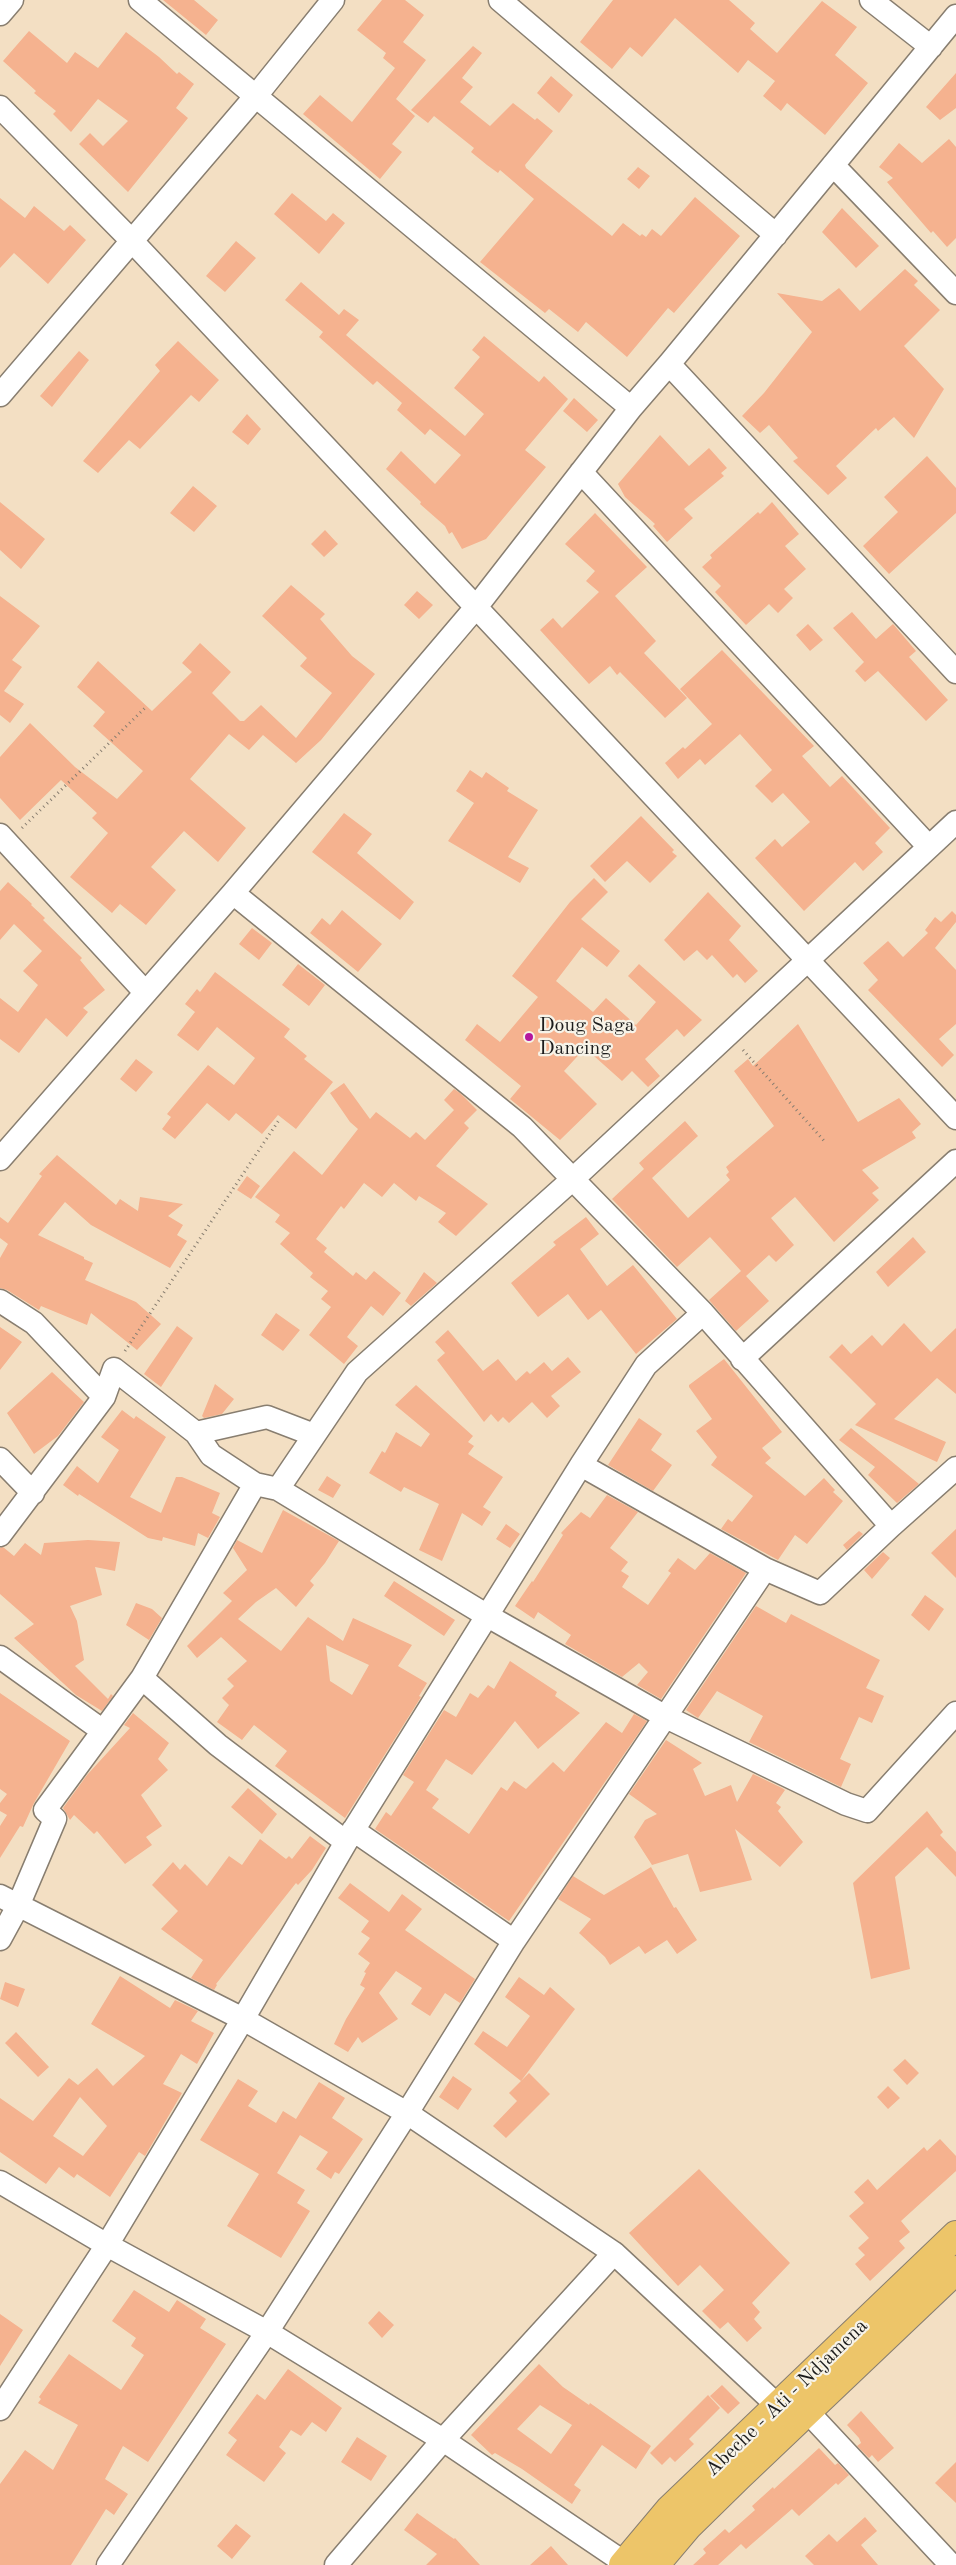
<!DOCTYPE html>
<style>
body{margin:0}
canvas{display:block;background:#f3dfc3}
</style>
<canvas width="956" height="2565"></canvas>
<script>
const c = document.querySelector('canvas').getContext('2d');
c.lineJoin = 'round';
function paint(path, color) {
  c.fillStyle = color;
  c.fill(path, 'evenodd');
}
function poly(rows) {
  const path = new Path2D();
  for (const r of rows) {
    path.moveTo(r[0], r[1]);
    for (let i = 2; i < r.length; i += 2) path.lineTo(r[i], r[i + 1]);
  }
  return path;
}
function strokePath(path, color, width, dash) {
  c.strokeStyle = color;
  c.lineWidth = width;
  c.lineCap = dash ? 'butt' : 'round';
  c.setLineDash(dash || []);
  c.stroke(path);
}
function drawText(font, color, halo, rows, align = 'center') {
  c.font = font + ' "Old Standard TT",serif';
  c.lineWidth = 4.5;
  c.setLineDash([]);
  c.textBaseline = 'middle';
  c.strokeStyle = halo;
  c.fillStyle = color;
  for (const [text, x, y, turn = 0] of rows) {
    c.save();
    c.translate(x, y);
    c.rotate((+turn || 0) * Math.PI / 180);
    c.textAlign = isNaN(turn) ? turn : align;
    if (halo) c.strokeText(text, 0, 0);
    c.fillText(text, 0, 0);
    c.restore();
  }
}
paint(poly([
 [163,0,194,0,218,20,206,35],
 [382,0,405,0,424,15,403,42,426,60,396,99,415,116,392,144,402,152,380,179,303,114,320,95,352,122,395,68,383,58,386,53,357,30],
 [613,0,729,0,755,23,750,29,777,53,822,1,857,27,835,55,868,83,825,135,787,103,781,111,763,96,775,81,748,60,738,73,675,18,642,57,630,47,612,69,580,42],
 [29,31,67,63,75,52,98,68,126,32,159,57,177,74,179,72,194,84,176,108,188,118,128,192,79,144,90,133,103,146,128,121,98,99,71,132,53,114,56,111,34,93,36,91,3,61],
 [473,46,482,53,462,78,473,87,460,102,490,126,513,103,535,120,537,118,553,131,525,165,526,168,612,236,623,223,640,236,642,234,646,237,652,229,661,236,695,197,740,236,674,313,668,308,627,357,586,322,578,332,549,309,545,313,480,262,534,199,500,170,498,173,487,165,471,152,474,148,434,116,428,123,411,110],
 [956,73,956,108,940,120,926,107],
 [551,76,573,95,559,113,537,93],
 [949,139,956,147,956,238,947,247,933,231,931,233,887,182,893,178,879,167,899,143,922,163],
 [638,167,650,176,639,189,627,179],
 [292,193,326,221,333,213,345,223,319,254,274,214],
 [0,198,25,218,34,206,64,231,70,225,86,240,48,284,14,253,0,268],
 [842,208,879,246,856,268,822,232],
 [236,241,256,258,225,292,206,276],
 [905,269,918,281,914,285,940,310,904,346,944,389,914,438,894,417,878,431,876,428,836,466,847,478,828,495,793,461,798,458,769,425,760,433,742,416,764,393,812,332,777,293,822,301,839,288,860,311],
 [301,282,339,315,344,309,359,320,346,335,465,436,484,414,454,388,480,357,472,350,484,336,539,382,544,376,568,399,525,450,546,467,486,539,462,549,452,532,449,534,445,526,420,504,421,502,386,469,401,451,435,484,461,455,430,429,425,435,397,410,402,403,377,381,373,385,319,337,323,332,285,300],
 [178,341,219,380,199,402,191,395,140,449,129,440,98,473,83,461,160,371,155,365],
 [79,351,89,360,52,407,40,396],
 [574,398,598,420,587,432,563,411],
 [247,414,261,429,248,445,232,432],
 [660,435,689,466,709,448,727,468,721,473,724,476,684,509,693,518,667,542,653,526,655,524,625,497,618,484],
 [927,456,956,488,956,513,889,574,863,546,898,512,884,497],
 [193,486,217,506,194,532,170,513],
 [0,502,45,539,21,569,0,550],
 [772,502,799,534,785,546,806,569,784,589,793,598,778,613,769,604,746,625,715,592,721,586,702,567,712,558,710,555,758,512,760,514],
 [595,513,647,567,615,596,656,641,644,653,687,698,665,718,620,672,617,675,610,666,589,684,540,630,553,618,562,628,599,592,586,581,595,571,565,544],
 [325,530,338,544,324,557,311,544],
 [291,585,325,614,320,619,352,656,375,674,321,740,296,763,263,735,249,750,229,734,190,779,246,828,218,862,184,831,151,867,176,890,146,925,120,904,112,913,70,877,108,833,92,818,97,813,61,780,20,820,0,798,0,757,30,723,75,767,117,799,143,771,93,726,105,712,77,687,98,661,152,711,192,672,182,663,200,643,231,672,212,693,240,721,244,721,261,705,296,738,332,693,300,666,307,658,262,616],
 [417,591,433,605,419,619,404,605],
 [0,596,40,626,12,660,22,667,4,691,24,704,10,723,0,715],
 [852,612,876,639,893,624,916,651,909,657,948,700,926,721,878,671,865,682,855,671,864,662,833,628],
 [808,624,823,640,810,651,796,635],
 [722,650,814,746,802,756,830,787,842,776,890,828,875,843,883,852,863,871,855,862,804,911,755,858,775,839,782,847,810,822,783,793,772,803,755,786,772,770,740,734,705,765,700,759,678,779,665,763,683,747,685,749,712,724,680,689],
 [470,770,482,778,486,772,509,788,507,791,538,810,508,857,529,868,520,883,448,841,474,803,456,791],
 [344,813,372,834,357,853,414,902,400,920,312,852],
 [641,816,674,850,672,852,677,856,650,883,627,861,605,882,590,866],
 [594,878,608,892,581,919,620,951,607,967,582,947,556,981,593,1012,606,998,636,1025,656,1002,628,976,639,964,702,1020,684,1037,677,1029,645,1059,660,1076,648,1087,632,1071,622,1081,585,1048,564,1071,597,1104,560,1140,510,1099,521,1086,465,1040,477,1024,500,1042,538,997,512,976,570,902],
 [8,882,32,904,31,905,45,918,43,920,82,958,80,960,105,990,83,1008,88,1012,67,1037,46,1018,19,1053,0,1039,0,998,18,1012,38,985,23,971,42,951,14,924,0,940,0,891],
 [708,892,741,926,729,940,758,971,745,983,737,974,733,978,712,955,707,960,697,950,684,961,664,940],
 [342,910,382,944,358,972,310,933,322,918,330,925],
 [952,911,956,915,956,922,935,948,956,970,956,1024,939,1039,954,1055,942,1067,868,990,878,980,863,963,888,941,903,957,928,933,925,930,935,917,941,922],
 [252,928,272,943,259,960,239,944],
 [298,964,325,985,309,1006,282,985],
 [215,972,290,1029,284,1037,307,1056,304,1059,333,1082,296,1129,278,1115,262,1134,236,1113,229,1121,207,1103,175,1139,162,1129,171,1117,167,1114,208,1065,234,1085,255,1058,217,1027,198,1051,177,1035,195,1012,185,1004,197,989,200,992],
 [798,1024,858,1122,899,1098,921,1124,912,1132,916,1138,862,1170,879,1188,872,1193,879,1200,834,1242,795,1197,771,1218,794,1245,776,1262,769,1255,746,1276,769,1301,736,1331,709,1300,741,1271,710,1237,677,1267,612,1199,644,1169,639,1163,685,1121,698,1136,652,1178,688,1218,730,1180,726,1175,729,1172,726,1167,774,1126,734,1071,748,1059,753,1066],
 [136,1059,153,1072,136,1092,120,1079],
 [344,1083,370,1119,376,1112,410,1138,416,1132,425,1140,454,1110,444,1100,454,1089,460,1093,477,1110,464,1123,469,1128,436,1166,488,1204,456,1236,438,1222,446,1213,419,1196,416,1201,394,1183,382,1197,364,1183,344,1209,341,1206,316,1239,327,1248,324,1252,353,1276,356,1272,366,1280,374,1271,401,1293,383,1316,371,1306,347,1337,358,1346,344,1364,309,1335,331,1307,321,1299,328,1291,310,1277,313,1273,280,1244,290,1233,275,1222,280,1215,255,1197,294,1151,322,1175,358,1129,350,1122,330,1093],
 [57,1155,116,1205,120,1199,138,1211,140,1197,183,1204,168,1216,183,1225,177,1235,187,1241,170,1268,91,1225,65,1202,38,1235,84,1257,84,1259,93,1263,85,1280,136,1302,161,1324,137,1350,91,1313,87,1325,41,1306,39,1310,7,1290,0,1288,0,1258,8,1244,0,1238,0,1217,8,1223,42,1176,39,1174],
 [247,1176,260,1186,251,1199,237,1190],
 [586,1217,599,1234,580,1249,607,1286,633,1265,677,1319,636,1354,601,1310,588,1320,568,1294,538,1317,511,1283,556,1245,553,1242],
 [913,1237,926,1252,888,1287,876,1272],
 [424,1272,437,1283,411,1306,405,1301],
 [276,1313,300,1330,283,1351,261,1335],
 [904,1323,931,1352,956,1328,956,1394,937,1378,894,1419,946,1442,937,1462,855,1425,876,1404,829,1357,842,1344,851,1354,872,1335,882,1346],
 [177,1326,193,1338,161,1387,144,1374],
 [0,1327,22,1342,0,1370],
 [448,1330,483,1371,498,1359,516,1381,527,1371,530,1374,544,1362,552,1371,568,1357,581,1372,551,1396,560,1406,547,1418,532,1402,509,1423,503,1417,498,1422,491,1414,484,1422,437,1360,445,1353,435,1342],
 [724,1359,782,1432,762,1448,771,1458,765,1463,805,1496,824,1478,835,1490,833,1492,843,1501,807,1544,795,1535,778,1560,721,1529,728,1519,732,1522,753,1496,711,1465,717,1457,696,1431,712,1419,689,1387,689,1385],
 [52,1372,84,1402,58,1436,34,1454,7,1413],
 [215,1384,234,1399,222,1414,204,1418,202,1416],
 [416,1385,473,1436,468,1442,474,1446,468,1454,503,1477,483,1507,491,1512,482,1526,462,1513,442,1561,419,1550,439,1504,404,1487,401,1492,369,1473,382,1451,385,1453,396,1432,421,1447,430,1434,395,1405],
 [122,1410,134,1419,136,1416,166,1437,130,1497,161,1513,176,1477,182,1477,220,1493,212,1513,220,1517,208,1538,198,1533,195,1546,163,1537,162,1541,148,1538,79,1494,78,1496,63,1485,77,1466,98,1483,119,1450,101,1437],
 [639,1418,662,1434,651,1450,672,1465,653,1491,608,1465],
 [851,1428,919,1484,897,1503,868,1475,875,1467,839,1440],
 [327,1476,341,1485,333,1498,318,1490],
 [607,1495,638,1512,610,1548,628,1562,621,1571,629,1576,622,1587,648,1605,671,1573,668,1571,678,1558,695,1570,710,1553,746,1573,661,1699,637,1685,648,1672,639,1663,622,1677,565,1644,571,1635,538,1612,534,1619,515,1606,532,1581,533,1582,563,1535,561,1533,581,1512,590,1518],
 [283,1510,339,1541,325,1563,310,1581,314,1585,296,1607,276,1588,256,1602,238,1619,281,1651,308,1617,343,1641,353,1618,412,1645,398,1666,427,1683,419,1696,421,1697,345,1818,275,1766,287,1751,254,1725,242,1740,217,1722,229,1705,222,1698,234,1686,227,1679,247,1661,221,1637,197,1658,187,1646,232,1601,223,1593,247,1570,233,1548,237,1540,262,1553],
 [326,1645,369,1665,352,1695,330,1681],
 [506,1524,520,1534,510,1548,496,1539],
 [956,1529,956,1578,931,1553],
 [859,1531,863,1534,847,1550,843,1545],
 [88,1540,120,1542,115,1571,95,1567,102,1595,70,1606,77,1621,84,1660,75,1666,108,1699,111,1694,113,1696,102,1711,76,1695,14,1638,34,1624,0,1594,0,1548,3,1547,14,1556,25,1543,41,1555,44,1543],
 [883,1552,890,1558,872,1579,864,1570],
 [394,1581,455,1620,444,1636,384,1596],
 [925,1595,944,1609,929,1631,911,1615],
 [136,1603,152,1609,162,1618,149,1640,126,1625],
 [756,1606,786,1623,791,1614,880,1660,866,1688,884,1696,872,1723,859,1717,840,1759,851,1764,841,1787,749,1742,763,1716,717,1691,698,1718,686,1710],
 [510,1661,557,1692,555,1696,580,1713,538,1749,515,1721,472,1775,446,1759,426,1790,439,1799,432,1808,469,1834,501,1787,507,1791,514,1781,526,1789,553,1762,564,1772,606,1722,622,1733,634,1714,647,1721,509,1921,375,1829,386,1812,391,1816,414,1782,403,1775,444,1710,456,1717,470,1693,478,1698,488,1685,494,1689],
 [0,1693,70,1741,34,1803,23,1827,20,1826,0,1858,0,1826,7,1815,0,1811,0,1803,7,1794,0,1789],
 [133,1713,169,1743,158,1759,168,1770,141,1795,162,1826,146,1837,152,1845,125,1864,97,1831,94,1834,74,1815,70,1820,63,1808,87,1775,130,1728,124,1725],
 [666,1740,702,1763,693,1769,705,1796,731,1785,737,1802,753,1774,782,1788,785,1790,776,1803,781,1807,778,1811,803,1842,780,1867,735,1829,752,1880,700,1892,688,1854,652,1865,634,1837,645,1820,657,1814,629,1794],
 [248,1788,277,1814,262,1834,231,1807],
 [927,1811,943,1832,940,1835,956,1852,956,1877,927,1847,895,1877,910,1969,871,1979,853,1883],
 [310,1836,326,1848,312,1870,298,1885,296,1883,216,1984,217,1985,214,1990,191,1978,203,1960,161,1929,178,1911,152,1885,173,1862,180,1870,185,1864,207,1886,229,1856,242,1865,260,1839,286,1859,289,1856,292,1859],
 [651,1867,674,1908,676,1907,697,1940,677,1954,667,1940,645,1954,639,1946,610,1965,605,1957,579,1933,591,1919,558,1899,573,1876,604,1895],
 [350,1883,389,1912,402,1894,422,1909,405,1930,475,1979,460,2003,445,1993,430,2016,411,2004,422,1988,396,1971,379,1993,398,2019,362,2043,358,2037,348,2052,334,2044,346,2019,365,1988,360,1985,366,1973,364,1972,370,1963,358,1954,370,1938,361,1932,369,1921,338,1898],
 [120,1976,170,2008,175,2000,198,2011,191,2021,214,2033,197,2064,181,2054,163,2084,182,2093,145,2156,139,2152,110,2197,77,2174,74,2178,59,2167,46,2184,0,2152,0,2098,33,2121,69,2078,78,2085,97,2068,113,2086,145,2056,91,2024],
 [80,2097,107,2126,83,2156,53,2136],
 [519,1977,544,1995,550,1987,575,2009,521,2081,474,2044,483,2031,507,2047,530,2016,505,1997],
 [5,1982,25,1989,18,2007,0,1999],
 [16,2032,49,2067,38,2077,5,2043],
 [905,2059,919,2073,907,2085,893,2070],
 [529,2073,550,2094,506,2138,493,2126,517,2101,509,2093],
 [453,2076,472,2089,458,2110,439,2097],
 [238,2079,258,2091,248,2106,276,2123,283,2111,296,2119,319,2082,345,2098,332,2118,363,2139,339,2174,335,2172,331,2179,316,2169,328,2152,300,2135,277,2173,305,2190,297,2203,310,2211,281,2258,227,2226,259,2174,200,2140],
 [888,2086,900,2098,888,2109,877,2097],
 [940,2139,956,2156,956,2171,901,2221,910,2232,899,2241,905,2248,870,2281,855,2264,865,2255,858,2248,869,2238,849,2216,864,2203,854,2192,868,2179,877,2190,924,2147,927,2151],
 [699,2169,790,2263,752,2303,760,2312,754,2319,762,2328,747,2342,728,2322,720,2329,702,2311,724,2290,700,2265,678,2286,629,2233],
 [134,2290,169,2312,177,2300,206,2319,200,2328,226,2344,148,2462,123,2446,105,2479,128,2494,114,2515,106,2509,71,2565,0,2565,0,2484,25,2450,53,2470,78,2425,38,2403,41,2399,39,2397,69,2354,121,2390,144,2355,131,2346,136,2338,112,2321],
 [379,2311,394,2325,382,2338,368,2323],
 [0,2314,23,2330,0,2366],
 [539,2364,563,2387,589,2405,590,2403,651,2446,636,2469,602,2445,574,2485,581,2490,572,2504,522,2469,495,2453,492,2455,471,2435],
 [540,2405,572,2425,551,2454,517,2429],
 [288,2369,342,2408,326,2432,312,2422,301,2436,291,2430,279,2447,286,2453,264,2482,226,2455,237,2440,228,2433,257,2394,265,2400],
 [722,2385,740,2403,728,2414,710,2396],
 [708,2395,720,2408,689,2439,694,2444,675,2462,670,2457,662,2465,650,2453],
 [861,2411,894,2448,878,2462,872,2455,869,2458,857,2446,861,2443,859,2438,847,2425],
 [357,2437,387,2456,371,2481,341,2462],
 [819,2448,835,2465,838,2463,849,2475,838,2485,836,2483,799,2516,792,2509,746,2549,741,2544,718,2565,693,2565,706,2553,703,2549,725,2529,729,2533,755,2510,752,2506,773,2487,774,2489],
 [956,2462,956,2503,935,2483],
 [417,2513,454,2539,455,2538,480,2565,426,2565,437,2554,404,2530],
 [865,2517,877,2531,861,2545,878,2565,814,2565,805,2556,829,2534,837,2542],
 [236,2524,251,2536,232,2559,217,2546],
 [551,2546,568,2565,530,2565]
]), '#f5b28f');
const minor = poly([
 [140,0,631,408],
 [500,0,776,235],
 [871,0,931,47],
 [0,14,12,0],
 [0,107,132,241,956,1118],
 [833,165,956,293],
 [669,364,956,672],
 [0,395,255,97,333,0],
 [581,472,929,847],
 [0,835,145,992],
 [233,893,522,1127,703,1313,891,1526,956,1468],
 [0,1159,233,893,477,606,631,408,669,364,956,16],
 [0,1301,34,1323,104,1397],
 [703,1313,646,1365,581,1465,765,1569],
 [742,1359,956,1161],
 [196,1433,267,1417,314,1435],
 [0,1459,33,1493],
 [278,1489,486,1615,666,1717,846,1804,867,1811,956,1713],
 [0,1535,104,1397,114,1369,196,1433,211,1455,255,1484],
 [0,1657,103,1731],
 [142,1678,218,1745,346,1842],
 [353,1830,514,1941],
 [0,1896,243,2019,407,2113,614,2253],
 [0,1939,18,1906,55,1819,45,1810,142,1678,255,1484,278,1489,357,1372,574,1178,956,822],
 [0,2182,107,2245,267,2332,443,2440,625,2563],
 [0,2409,107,2245,243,2019,346,1842,581,1465],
 [807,2411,951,2565],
 [108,2565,267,2332,407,2113,514,1941,765,1569,820,1593,891,1526],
 [336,2565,443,2440,614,2253,779,2407]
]);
const trunk = poly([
 [623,2565,670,2509,956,2235],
 [655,2565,688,2526,738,2477,956,2270]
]);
strokePath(minor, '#887e70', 25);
strokePath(trunk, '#887e70', 30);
strokePath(poly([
 [22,828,145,708],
 [743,1050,826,1143],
 [125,1351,279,1120]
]), '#887e70', 3, [1, 4]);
strokePath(minor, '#fff', 22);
strokePath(trunk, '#edc569', 28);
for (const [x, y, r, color] of [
 [529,1037,5,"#b5179e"]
]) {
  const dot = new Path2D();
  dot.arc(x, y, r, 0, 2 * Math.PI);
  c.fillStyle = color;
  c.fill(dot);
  strokePath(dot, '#f7f3e8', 2);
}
drawText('20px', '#1c1c1c', '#f7f3e8', [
 ["Doug Saga",539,1026],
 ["Dancing",539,1049]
], 'left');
drawText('20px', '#1c1c1c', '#f7f3e8', [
 ["Abeche - Ati - Ndjamena",787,2398,-44]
]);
</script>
